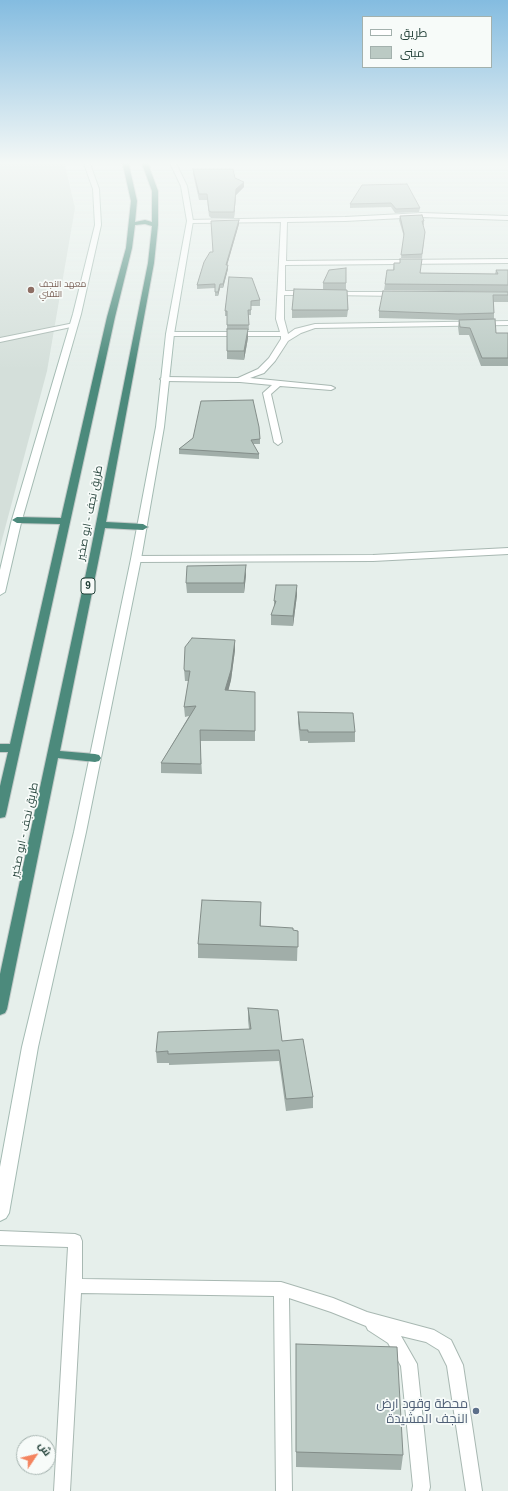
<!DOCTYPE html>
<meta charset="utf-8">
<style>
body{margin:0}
#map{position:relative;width:508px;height:1491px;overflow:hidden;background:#e6efeb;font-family:Arial,Cairo,sans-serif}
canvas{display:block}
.legend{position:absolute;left:362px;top:16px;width:130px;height:52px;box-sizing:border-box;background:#f7fbf9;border:1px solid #a3b1ad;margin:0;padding:5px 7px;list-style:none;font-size:12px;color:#24423a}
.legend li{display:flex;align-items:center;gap:8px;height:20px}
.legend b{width:20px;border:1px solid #a3b1ad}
.north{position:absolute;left:16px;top:1435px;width:40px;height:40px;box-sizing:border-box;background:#f7fbf9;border:1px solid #a3b1ad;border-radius:50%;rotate:55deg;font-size:11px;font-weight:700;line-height:16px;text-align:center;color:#24423a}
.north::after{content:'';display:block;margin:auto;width:14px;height:18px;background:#f4845f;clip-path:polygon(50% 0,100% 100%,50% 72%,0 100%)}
</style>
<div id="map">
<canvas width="508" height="1491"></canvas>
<ul class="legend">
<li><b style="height:5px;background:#fff"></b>طريق</li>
<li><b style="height:11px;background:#bbcac4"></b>مبنى</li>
</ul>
<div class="north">ش</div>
</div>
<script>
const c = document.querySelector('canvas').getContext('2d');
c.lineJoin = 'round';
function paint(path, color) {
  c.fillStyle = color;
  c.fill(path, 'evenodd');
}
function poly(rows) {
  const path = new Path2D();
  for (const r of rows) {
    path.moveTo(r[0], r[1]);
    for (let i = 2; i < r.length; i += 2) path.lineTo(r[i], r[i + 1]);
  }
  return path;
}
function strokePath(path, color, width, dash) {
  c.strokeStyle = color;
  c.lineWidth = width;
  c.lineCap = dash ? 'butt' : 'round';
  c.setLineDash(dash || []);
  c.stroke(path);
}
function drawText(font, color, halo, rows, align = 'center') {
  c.font = font + ' Arial,Cairo,sans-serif';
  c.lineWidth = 3.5;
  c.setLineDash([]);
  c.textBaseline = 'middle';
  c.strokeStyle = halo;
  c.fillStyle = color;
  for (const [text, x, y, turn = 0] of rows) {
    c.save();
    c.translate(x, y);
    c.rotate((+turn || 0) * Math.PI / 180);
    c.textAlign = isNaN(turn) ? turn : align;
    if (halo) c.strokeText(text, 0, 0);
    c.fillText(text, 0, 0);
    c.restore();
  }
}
paint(poly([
 [0,161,64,161,75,208,47,371,0,547]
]), '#d4dfda');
const service = poly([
 [74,323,77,325,76,326,0,342,0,338,74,323],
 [0,1231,75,1234,80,1236,82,1241,82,1279,281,1282,333,1298,367,1312,434,1330,451,1340,463,1365,482,1491,466,1491,447,1366,439,1350,426,1342,401,1336,417,1364,430,1487,429,1491,412,1491,413,1486,401,1366,388,1343,368,1330,366,1326,331,1312,289,1298,292,1491,276,1491,274,1296,81,1293,70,1491,54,1491,68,1247,0,1245,0,1231]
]);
const minor = poly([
 [422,213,508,216,508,220,422,217,345,221,287,222,286,261,508,259,508,263,285,265,285,291,311,291,314,293,311,295,284,295,284,319,288,334,295,329,315,324,508,321,508,325,315,328,301,333,288,341,275,361,264,373,250,378,331,386,335,388,331,390,280,386,271,394,282,442,278,445,274,442,263,393,272,385,240,382,164,381,160,379,164,377,238,378,258,369,269,358,281,339,281,336,167,336,166,334,170,332,280,332,276,319,281,222,190,223,187,221,188,220,345,217,422,213],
 [331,292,399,292,402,294,399,296,329,295,329,293,331,292],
 [508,548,508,554,373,561,136,562,131,559,136,556,373,555,508,548]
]);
const secondary = poly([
 [83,161,89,161,99,189,101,225,81,314,21,523,5,592,0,595,0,570,11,523,73,314,95,225,93,189,83,161],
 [169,161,175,161,187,186,193,221,174,334,164,427,141,559,86,832,38,1047,9,1213,6,1218,0,1221,0,1167,22,1047,74,832,131,559,156,427,166,334,187,221,181,186,169,161]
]);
const trunk = poly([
 [122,161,128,161,137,201,135,222,145,220,152,222,152,191,141,161,147,161,158,191,158,225,154,263,106,522,143,524,148,527,143,530,105,528,60,751,95,754,99,755,101,758,99,761,95,762,58,758,7,1009,5,1013,0,1015,0,974,89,559,148,263,152,226,145,224,135,225,132,248,115,317,6,814,5,817,0,818,0,786,8,752,0,752,0,744,10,744,60,524,17,523,12,520,17,517,61,518,107,317,126,248,131,201,122,161]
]);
strokePath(service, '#a8b8b2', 2);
strokePath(minor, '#a8b8b2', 2);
strokePath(secondary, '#a4bbb3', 2);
strokePath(trunk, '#c2cac8', 2);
paint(service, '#fff');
paint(minor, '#fff');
paint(secondary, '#fff');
paint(trunk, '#4c8a7c');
paint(poly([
 [193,169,235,178,244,182,244,187,236,195,234,218,211,218,209,216,207,200,199,200,193,174],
 [362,185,420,208,419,212,395,213,391,207,350,208,350,204],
 [400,216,424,221,424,225,423,225,425,232,422,258,401,258,404,237,399,220],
 [239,224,227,265,228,269,223,288,220,288,218,296,215,296,215,288,197,289,197,285,213,252],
 [394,263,421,273,495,274,496,270,508,270,508,292,384,290,385,284,393,270],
 [229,277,260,300,260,306,251,306,251,315,248,315,249,330,248,330,248,338,244,360,227,359,227,316,225,316,225,311],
 [323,283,346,283,346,290,348,310,347,317,292,318,292,310,323,290],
 [508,292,508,302,494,302,494,319,496,333,508,333,508,366,481,366,469,335,459,335,458,327,459,320,379,318,379,311],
 [193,438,260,439,260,444,253,444,259,454,259,459,179,454,179,449],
 [246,575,244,593,187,593,186,583],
 [297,595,293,626,271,625,271,615,274,609,274,601],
 [235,650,231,680,228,690,255,692,255,741,200,741,202,774,161,773,161,763,189,716,185,717,184,707,189,681,185,681,184,669],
 [298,712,355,732,355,742,308,743,308,741,300,741,298,723],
 [261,902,261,926,298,931,297,961,198,958,198,944],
 [248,1008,282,1041,313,1097,313,1108,286,1111,279,1061,169,1065,169,1063,157,1063,156,1052,249,1029,248,1020],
 [296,1344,403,1455,401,1470,296,1467]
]), '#a1aea9');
paint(poly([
 [244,182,244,187,236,195,234,218,234,212,236,189],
 [239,220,239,224,226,269,226,265],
 [228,265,228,269,223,288,223,284],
 [220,284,220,288,218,296,218,292],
 [248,329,248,338,244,360,244,351],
 [246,565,246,575,244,593,244,583],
 [297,585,297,595,293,626,293,616],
 [235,640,235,650,231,680,226,700,225,690]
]), '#838d89');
const building = poly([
 [193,169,233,169,235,178,244,182,236,189,234,212,211,212,209,211,207,194,199,194,193,169],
 [407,184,420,208,396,209,391,203,350,204,362,185,407,184],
 [422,215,424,221,422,221,425,232,422,254,401,255,404,234,400,216,422,215],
 [239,220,226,265,228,265,223,284,220,284,218,292,215,292,215,284,197,285,204,262,210,252,213,252,211,221,239,220],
 [400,259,422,259,420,273,498,274,496,270,508,270,508,285,385,284,387,270,394,270,394,263,400,263,400,259],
 [346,268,346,283,323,283,329,270,346,268],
 [229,277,252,278,260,300,251,301,251,310,248,310,249,325,227,325,227,311,225,311,229,277],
 [294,289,347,290,348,310,292,310,294,289],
 [383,291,508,292,508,295,493,295,494,313,458,314,379,311,383,291],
 [495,319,496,333,508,333,508,358,482,358,470,328,460,327,459,320,495,319],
 [227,329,248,329,244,351,227,351,227,329],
 [253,400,259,427,260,439,251,440,259,454,179,449,193,438,201,401,253,400],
 [246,565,244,583,186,583,187,566,246,565],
 [276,585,297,585,293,616,271,615,276,601,274,601,276,585],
 [192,638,235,640,231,670,225,690,255,692,255,731,200,730,201,764,161,763,196,706,184,707,190,671,185,671,184,669,185,647,192,638],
 [298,712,353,713,355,732,308,732,308,730,300,730,298,712],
 [202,900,261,902,260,926,293,928,293,930,298,931,298,947,198,944,202,900],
 [248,1008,278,1010,282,1041,303,1039,313,1097,286,1099,279,1050,168,1054,168,1051,156,1052,158,1032,251,1029,248,1008],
 [296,1344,397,1347,403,1455,296,1452,296,1344]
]);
paint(building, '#bbcac4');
strokePath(building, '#838d89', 1);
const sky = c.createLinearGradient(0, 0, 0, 370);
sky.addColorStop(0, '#84bce0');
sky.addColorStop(0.44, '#f4f8f6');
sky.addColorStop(1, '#f4f8f600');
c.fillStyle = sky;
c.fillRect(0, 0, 508, 370);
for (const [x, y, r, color] of [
 [31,290,4,"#8d6e63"],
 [476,1411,4,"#5c6f8a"]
]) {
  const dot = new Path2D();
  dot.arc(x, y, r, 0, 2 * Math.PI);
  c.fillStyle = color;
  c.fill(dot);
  strokePath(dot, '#f7fbf9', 1.5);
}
drawText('9px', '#785e54', '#f7fbf9', [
 ["معهد النجف",39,285],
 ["التقني",39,295]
], 'left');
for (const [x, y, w] of [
 [88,586,14]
]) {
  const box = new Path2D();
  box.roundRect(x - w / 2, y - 8, w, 16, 3);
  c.fillStyle = '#f7fbf9';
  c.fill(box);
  strokePath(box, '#24423a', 1);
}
drawText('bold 10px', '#24423a', null, [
 ["9",88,586]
]);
drawText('11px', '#24423a', '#f7fbf9', [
 ["طريق نجف - ابو صخير",90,513,-79],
 ["طريق نجف - ابو صخير",25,830,-78]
]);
drawText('13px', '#4e5e75', '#f7fbf9', [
 ["محطة وقود ارض",468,1404],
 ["النجف المشيدة",468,1419]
], 'right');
</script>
